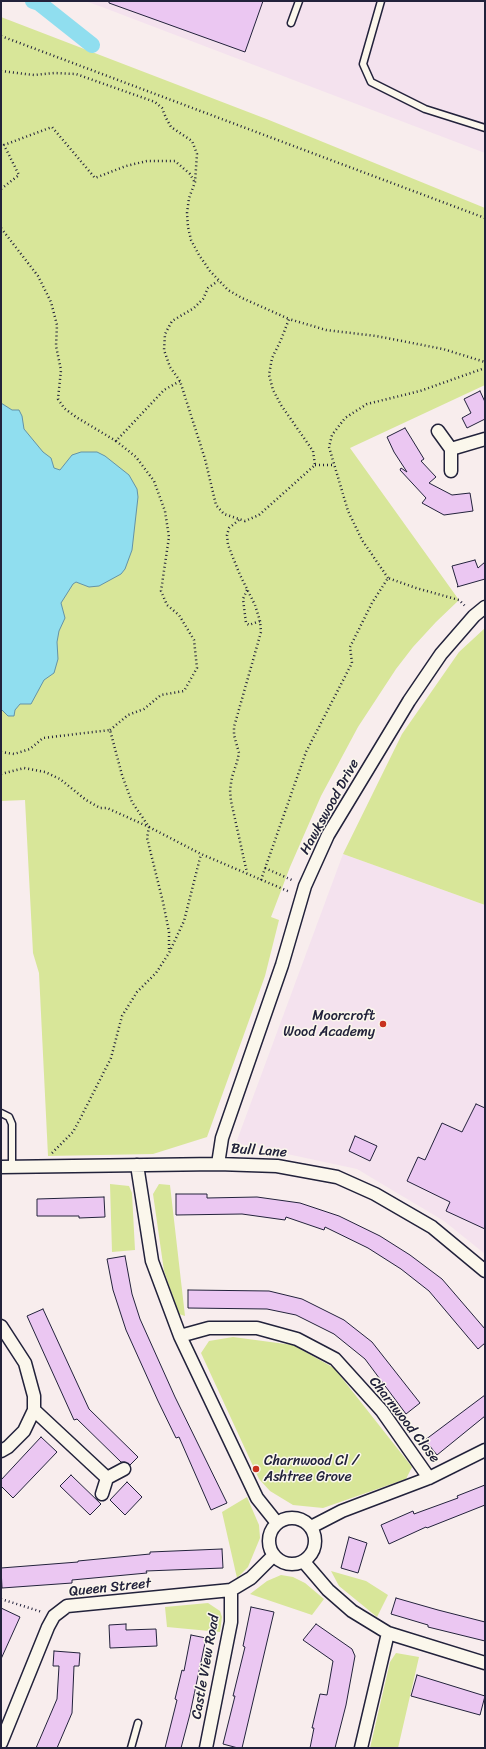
<!DOCTYPE html>
<style>
body{margin:0}
#map{position:relative;width:486px;height:1749px;overflow:hidden;background:#f8eded;font-family:Sriracha,sans-serif}
canvas{display:block}
.frame{position:absolute;inset:0;border:2px solid #22223b;pointer-events:none}
</style>
<div id="map">
<canvas width="486" height="1749"></canvas>
<div class="frame"></div>
</div>
<script>
const c = document.querySelector('canvas').getContext('2d');
c.lineJoin = 'round';
function paint(path, color) {
  c.fillStyle = color;
  c.fill(path, 'evenodd');
}
function poly(rows) {
  const path = new Path2D();
  for (const r of rows) {
    if (r.length === 3) {
      path.moveTo(r[0] + r[2], r[1]);
      path.arc(r[0], r[1], r[2], 0, 2 * Math.PI);
      continue;
    }
    path.moveTo(r[0], r[1]);
    for (let i = 2; i < r.length; i += 2) path.lineTo(r[i], r[i + 1]);
  }
  return path;
}
function strokePath(path, color, width, dash) {
  c.strokeStyle = color;
  c.lineWidth = width;
  c.lineCap = dash ? 'butt' : 'round';
  c.setLineDash(dash || []);
  c.stroke(path);
}
function drawText(font, color, halo, rows, align = 'center') {
  c.font = font + ' Sriracha,sans-serif';
  c.lineWidth = 3;
  c.setLineDash([]);
  c.textBaseline = 'middle';
  c.strokeStyle = halo;
  c.fillStyle = color;
  for (const [text, x, y, turn = 0] of rows) {
    c.save();
    c.translate(x, y);
    c.rotate((+turn || 0) * Math.PI / 180);
    c.textAlign = isNaN(turn) ? turn : align;
    if (halo) c.strokeText(text, 0, 0);
    c.fillText(text, 0, 0);
    c.restore();
  }
}
paint(poly([
 [85,1,485,1,485,153,102,7],
 [343,854,485,905,485,1254,444,1221,357,1169,236,1143]
]), '#f4e2ee');
paint(poly([
 [1,17,269,120,485,208,485,385,350,448,459,600,436,622,413,647,396,669,358,727,321,796,290,867,271,917,279,920,265,976,207,1137,153,1154,48,1156,39,973,33,953,25,800,1,801],
 [485,628,485,905,343,854,402,734,459,652],
 [110,1184,129,1186,132,1193,135,1250,112,1252],
 [159,1184,170,1185,185,1316,179,1314,164,1271,153,1194],
 [233,1337,293,1345,334,1368,412,1467,406,1479,323,1508,293,1505,270,1491,259,1479,201,1353,209,1341],
 [247,1497,259,1525,260,1538,248,1567,237,1578,222,1512],
 [331,1571,366,1581,388,1595,377,1617,339,1586],
 [281,1575,293,1577,305,1583,324,1599,312,1615,250,1594,267,1581],
 [208,1603,220,1611,222,1617,220,1632,167,1627,165,1607],
 [396,1653,419,1657,398,1748,370,1748,390,1662]
]), '#d8e699');
const water = poly([
 [1,403,12,410,19,410,22,416,24,429,43,452,51,458,54,468,60,470,72,455,81,452,97,452,105,456,129,475,137,489,138,497,132,550,125,569,121,574,99,586,89,587,76,582,73,584,61,603,65,618,59,631,57,642,58,659,54,673,44,680,31,704,20,704,15,710,14,716,8,716,1,709,1,403]
]);
paint(water, '#90deef');
strokePath(water, '#6493a7', 1);
strokePath(poly([
 [33,1,39,3,92,45]
]), '#90deef', 16);
const building = poly([
 [109,1,263,1,245,52,109,3,109,1],
 [480,391,485,402,485,419,467,428,462,418,471,413,464,399,480,391],
 [405,428,424,459,421,461,436,477,429,483,452,495,470,493,473,511,444,515,422,503,426,498,400,470,401,468,407,472,394,452,387,437,405,428],
 [475,560,478,568,485,562,485,579,457,587,458,586,452,566,475,560],
 [476,1104,485,1108,485,1229,446,1211,450,1202,407,1181,418,1157,425,1160,442,1123,462,1132,476,1104],
 [355,1136,377,1146,370,1161,349,1151,355,1136],
 [176,1194,207,1194,207,1198,257,1197,300,1203,339,1216,380,1236,410,1255,442,1279,485,1329,485,1343,478,1349,429,1291,401,1269,368,1248,325,1227,324,1230,286,1217,285,1220,242,1214,176,1215,176,1194],
 [104,1197,105,1217,79,1218,79,1216,37,1216,37,1199,104,1197],
 [125,1256,132,1294,140,1319,175,1397,227,1503,211,1510,179,1437,176,1438,158,1401,126,1330,113,1290,107,1259,125,1256],
 [188,1290,269,1291,302,1299,344,1320,372,1342,420,1403,406,1414,365,1359,334,1334,296,1315,267,1309,188,1308,188,1290],
 [43,1309,89,1409,138,1457,130,1465,125,1462,121,1462,77,1419,74,1420,27,1316,43,1309],
 [485,1395,485,1416,437,1455,425,1440,485,1395],
 [41,1437,57,1452,13,1498,1,1486,1,1480,41,1437],
 [71,1475,101,1504,90,1515,60,1486,71,1475],
 [127,1482,142,1497,125,1515,110,1500,127,1482],
 [485,1485,485,1505,427,1528,426,1527,389,1544,381,1525,413,1511,414,1514,458,1498,457,1496,485,1485],
 [349,1537,367,1543,358,1573,341,1568,349,1537],
 [222,1549,223,1568,146,1571,147,1573,72,1580,72,1583,2,1588,1,1568,78,1562,78,1561,150,1554,150,1552,222,1549],
 [396,1598,438,1610,485,1622,485,1641,428,1627,428,1625,391,1614,396,1598],
 [251,1607,274,1612,242,1748,238,1748,223,1744,235,1696,233,1696,245,1647,243,1646,251,1607],
 [1,1608,20,1617,1,1659,1,1608],
 [126,1624,126,1630,156,1629,157,1646,110,1648,109,1625,126,1624],
 [316,1624,352,1649,355,1656,346,1705,335,1748,310,1748,314,1728,312,1728,320,1694,327,1695,333,1661,303,1640,316,1624],
 [191,1635,206,1638,190,1714,181,1748,165,1748,177,1700,175,1699,182,1670,184,1671,191,1635],
 [54,1651,80,1653,79,1666,74,1666,72,1713,57,1748,36,1748,57,1699,59,1666,53,1666,54,1651],
 [417,1675,485,1696,480,1715,411,1696,417,1675]
]);
paint(building, '#ebc7f2');
strokePath(building, '#22223b', 1);
const lane = poly([
 [381,1,363,64,371,82,425,109,485,128],
 [291,23,299,1],
 [1,1113,9,1117,12,1124,12,1167],
 [131,1748,138,1723]
]);
const street = poly([
 [438,431,451,449,485,439],
 [451,449,451,471],
 [218,1164,222,1138,282,965,305,886,328,835,409,701,441,654,474,616,485,607],
 [137,1165,152,1261,180,1336,257,1498,277,1523],
 [1,1167,218,1164,277,1166,337,1177,375,1194,432,1227,485,1271],
 [1,1326,25,1363,34,1396,34,1410,24,1431,8,1447,1,1451],
 [180,1336,209,1328,257,1328,297,1339,335,1359,382,1411,429,1478],
 [34,1410,107,1478],
 [102,1494,107,1478,124,1469],
 [292,1541,23],
 [311,1527,342,1511,429,1478,485,1450],
 [304,1562,328,1590,352,1611,388,1633,485,1663],
 [1,1743,48,1627,54,1616,67,1606,231,1590,251,1578,274,1555],
 [206,1748,231,1622,231,1590],
 [361,1748,388,1633]
]);
strokePath(lane, '#22223b', 9);
strokePath(street, '#22223b', 15);
strokePath(poly([
 [1,36,485,218],
 [1,71,34,75,54,73,76,74,155,102,162,108,166,118,171,127,192,141,197,154,195,182,189,198,187,213,188,227,191,240,199,255,210,271,228,290,242,298,289,319],
 [1,189,19,175,4,145,52,127,95,178,126,166,147,161,175,161,190,174,194,181],
 [1,228,38,276,51,302,57,325,56,346,61,370,58,399,64,408,76,417,116,441],
 [180,381,170,367,164,350,165,334,172,321,194,308,203,299,208,288,218,281],
 [315,465,334,465],
 [239,520,229,528,227,535,228,545,240,575,255,605,260,621,261,632,234,727,234,735,239,753,237,762,232,777,230,790,231,801,247,873],
 [388,578,362,540,348,511,329,447,332,435,345,418,367,404,420,391,485,368],
 [247,590,243,599,246,623,249,625,260,621],
 [110,730,128,715,144,709,161,695,184,691,197,668,194,640,179,615,167,605,161,591,169,537,165,511,154,481,136,457,116,441,164,390,180,381,205,459,216,505,224,514,245,521,259,515,315,465,313,451,281,405,273,390,269,375,272,358,281,340,289,319,326,330,376,336,443,349,485,362],
 [1,752,14,754,30,749,43,738,110,730,122,775,132,802,149,827,201,854,290,892],
 [1,774,24,768,45,772,60,779,86,800,100,808,107,808,149,827,147,838,163,902,169,932,169,951],
 [265,868,294,881],
 [261,880,306,752,352,663,350,647,372,603,388,578,416,588,459,600,466,607],
 [52,1153,73,1132,80,1119,111,1058,122,1016,137,992,156,973,169,953,184,921,201,854],
 [1,1599,42,1612]
]), '#22223b', 2.5, [1, 3]);
strokePath(lane, '#fbf7ec', 6);
strokePath(street, '#fbf7ec', 12);
for (const [x, y, r, color] of [
 [383,1024,4,"#c8321e"],
 [256,1469,4,"#c8321e"]
]) {
  const dot = new Path2D();
  dot.arc(x, y, r, 0, 2 * Math.PI);
  c.fillStyle = color;
  c.fill(dot);
  strokePath(dot, '#fbf7ec', 1.5);
}
drawText('14px', '#22223b', '#fbf7ec', [
 ["Hawkswood Drive",330,807,-61],
 ["Bull Lane",259,1151,4],
 ["Charnwood Close",404,1420,52],
 ["Queen Street",110,1588,-6],
 ["Castle View Road",206,1667,-80]
]);
drawText('14px', '#22223b', '#fbf7ec', [
 ["Moorcroft",375,1016],
 ["Wood Academy",375,1032],
 ["Charnwood Cl /",264,1461,"left"],
 ["Ashtree Grove",264,1477,"left"]
], 'right');
</script>
